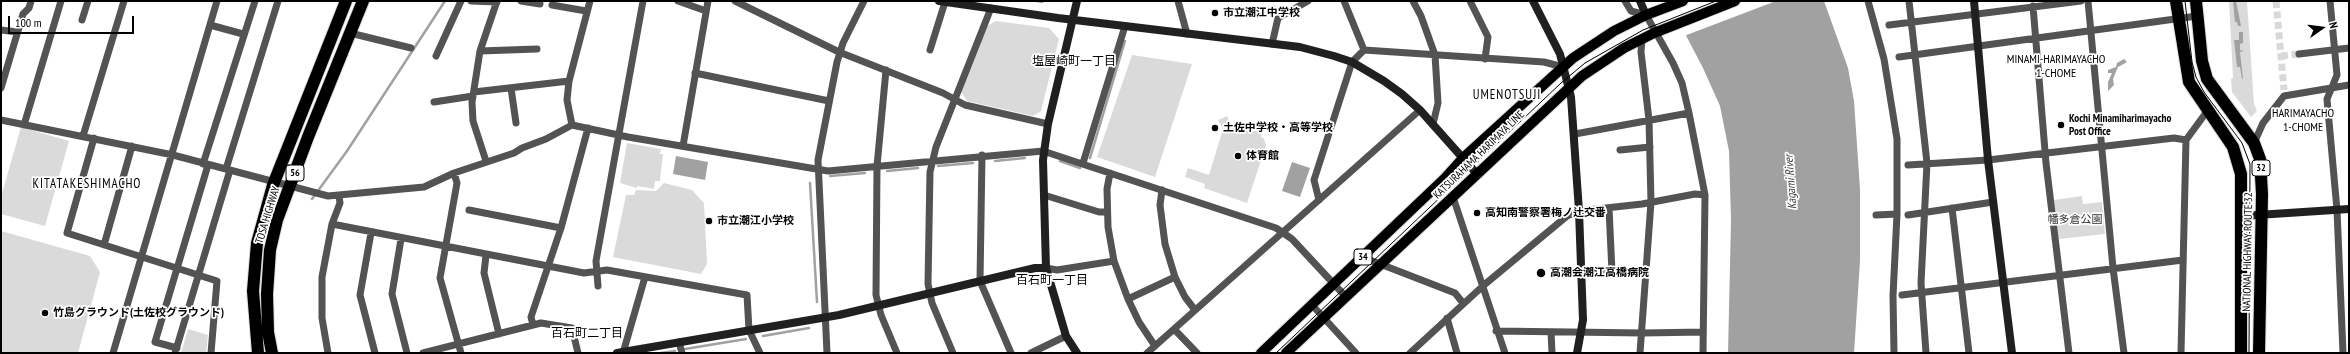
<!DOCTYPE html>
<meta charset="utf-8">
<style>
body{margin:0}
#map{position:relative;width:2350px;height:354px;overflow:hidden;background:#fff;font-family:"PT Sans Narrow",sans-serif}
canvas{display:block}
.frame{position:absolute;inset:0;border:2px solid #000;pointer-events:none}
.north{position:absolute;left:2302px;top:8px;width:40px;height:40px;-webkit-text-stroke:3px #fff;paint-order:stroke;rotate:76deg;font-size:11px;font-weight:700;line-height:16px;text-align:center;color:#000}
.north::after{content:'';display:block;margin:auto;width:14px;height:18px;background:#000;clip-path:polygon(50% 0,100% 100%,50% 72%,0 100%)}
.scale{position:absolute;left:8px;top:16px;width:126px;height:18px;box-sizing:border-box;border:2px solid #000;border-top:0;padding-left:5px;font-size:12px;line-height:14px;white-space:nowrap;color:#000;-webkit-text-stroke:3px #fff;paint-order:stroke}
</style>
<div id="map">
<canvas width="2350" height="354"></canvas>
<div class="frame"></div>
<div class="north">N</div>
<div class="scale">100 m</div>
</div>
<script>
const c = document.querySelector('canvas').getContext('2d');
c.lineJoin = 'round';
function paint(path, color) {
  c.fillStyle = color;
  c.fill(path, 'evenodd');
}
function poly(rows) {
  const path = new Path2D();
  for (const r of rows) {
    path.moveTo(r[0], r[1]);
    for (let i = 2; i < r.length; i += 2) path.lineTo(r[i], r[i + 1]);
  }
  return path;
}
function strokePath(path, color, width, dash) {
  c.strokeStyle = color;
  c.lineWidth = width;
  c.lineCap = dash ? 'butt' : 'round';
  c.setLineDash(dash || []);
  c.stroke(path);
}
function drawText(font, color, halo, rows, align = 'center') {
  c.font = font + ' "PT Sans Narrow","Noto Sans JP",sans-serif';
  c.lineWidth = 3.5;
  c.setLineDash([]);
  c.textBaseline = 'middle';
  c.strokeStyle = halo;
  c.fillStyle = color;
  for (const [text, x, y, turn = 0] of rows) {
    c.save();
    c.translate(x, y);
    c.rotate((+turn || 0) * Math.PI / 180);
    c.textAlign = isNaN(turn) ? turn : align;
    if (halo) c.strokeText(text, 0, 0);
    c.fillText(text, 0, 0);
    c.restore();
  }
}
paint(poly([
 [2229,1,2247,1,2254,104,2257,111,2251,117,2232,92,2231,79,2233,78],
 [996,21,1049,28,1059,39,1041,111,1033,116,967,101,961,91,987,26],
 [1132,55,1192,64,1155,177,1097,157],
 [1227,116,1230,123,1227,124,1228,127,1231,128,1233,123,1262,132,1261,137,1264,139,1266,145,1247,203,1204,188,1205,184,1185,177,1188,168,1209,175,1223,129,1218,120],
 [21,127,69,141,45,226,1,214,1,197],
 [627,143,661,149,660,154,663,154,660,179,660,181,655,181,654,189,637,186,637,188,620,183],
 [664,183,692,190,704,203,707,264,701,274,613,257,626,195,634,195,636,190,656,191],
 [2082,196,2083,204,2102,202,2105,234,2059,239,2054,200],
 [1,231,90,256,100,272,78,353,1,353],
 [188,329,208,335,206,353,181,353]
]), '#dadada');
paint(poly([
 [1668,1,1824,1,1848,68,1854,101,1860,189,1860,261,1854,353,1728,353,1731,220,1729,151,1720,106,1703,68],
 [2233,1,2236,1,2241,26,2238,26,2237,22,2235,22],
 [2239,32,2243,32,2243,43,2240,44,2240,50,2244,51,2240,52,2243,78,2242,79,2240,67,2237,67,2234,40,2239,40],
 [2124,59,2127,62,2118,67,2113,79,2114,85,2108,91,2108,82,2112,73,2108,73,2108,70,2116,67,2117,63],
 [676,156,708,162,705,180,673,174],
 [1292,162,1310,168,1300,197,1282,191]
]), '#a1a1a1');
paint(poly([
 [1666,1,1776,1,1684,36]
]), '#fff');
strokePath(poly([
 [1037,1,1042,2],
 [1090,158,1125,41],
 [995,161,1025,158],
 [1060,161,1080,168],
 [938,166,973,163],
 [887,171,918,168],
 [830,176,865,173],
 [810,183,817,302],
 [312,199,347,151,445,1],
 [763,336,809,328],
 [685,349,746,339],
 [661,353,675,351]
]), '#a1a1a1', 2.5);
strokePath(poly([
 [2276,1,2284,90],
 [2281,56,2299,54]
]), '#d9d9d9', 7, [7, 3.5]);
const primary = poly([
 [1261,353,1445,178,1463,158,1573,58,1614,31,1646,15,1683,1],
 [1286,353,1582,76,1624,48,1654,33,1735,1]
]);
const highway = poly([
 [2176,1,2189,82,2233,147,2241,174,2241,353],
 [2196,1,2202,61,2207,79,2254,143,2260,159,2262,194,2259,353],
 [258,353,253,291,257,243,273,185,346,1],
 [272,353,268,332,267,294,270,250,277,220,308,137,363,1]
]);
strokePath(primary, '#dbdbdb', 12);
strokePath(highway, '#dbdbdb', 14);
strokePath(poly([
 [471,1,497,2],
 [521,1,540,4],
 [678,1,706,11],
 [735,1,839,52,943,93,965,105,1048,124],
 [1178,1,1187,34],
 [1344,1,1364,50],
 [1413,1,1421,16,1435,55,1438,103,1433,124],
 [1470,1,1488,37,1485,59],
 [1625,1,1631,11,1646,15,1673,63,1682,83,1689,113,1705,195,1703,353],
 [1868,1,1884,59,1897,139,1897,214,1893,296,1894,353],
 [1909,1,1927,163,1921,283,1926,353],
 [2088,1,2113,268,2124,353],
 [2330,1,2337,75,2327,99,2337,210,2343,353],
 [552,5,586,11],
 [2033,6,2046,163,2069,353],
 [82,20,88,1],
 [210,25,243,34],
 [1889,25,2081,1],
 [1,30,18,32],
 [350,33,411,48],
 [1272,44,1278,18,1308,1],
 [930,50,945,2],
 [480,51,537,49],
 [2299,54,2349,48],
 [436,56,461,1],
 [1899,57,2197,16],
 [886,70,877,166,876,295,881,315,897,353],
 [695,73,829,101],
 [1,88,23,14,29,8,31,1],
 [511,88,516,123],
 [474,92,569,81],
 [434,102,473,96],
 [1,120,173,155,328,196,424,187,454,173,514,153,522,148,546,139,572,125,628,137,828,171,1043,151,1276,228,1292,239,1346,297],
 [24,125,61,1],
 [572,125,567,100,569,81,590,1],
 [1575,134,1689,113],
 [83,136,124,1],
 [94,138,67,233,217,281,211,353],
 [2254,143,2263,123,2284,96,2349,85],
 [683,146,708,1],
 [1620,150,1650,147],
 [982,155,980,281,1011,353],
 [486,161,473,121,472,102,480,51,497,1],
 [1083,163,1125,26],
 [203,164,255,1],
 [1908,165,1988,160,2174,138,2186,140],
 [226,169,278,1],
 [454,173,457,183,440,278,461,353],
 [1110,173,1107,189,1108,227,1114,261,1128,299,1139,322,1155,346],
 [1162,190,1160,205,1165,244,1175,277,1185,297,1195,310],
 [1044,195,1099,212,1107,212],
 [1453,197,1505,353],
 [1319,200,1314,180,1352,62,1364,50,1544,62,1563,67],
 [1952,208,1969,353],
 [469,210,561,228],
 [1876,215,1897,214],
 [1908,215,1993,202],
 [332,224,584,273,607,270,747,295,749,330,760,353],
 [371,233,360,295,375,353],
 [401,239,392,294,407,353],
 [104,245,132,146],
 [486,255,484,273,499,334],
 [1362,257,1455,293,1463,303],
 [1046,268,1057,270,1114,261],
 [1581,273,1612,272,1609,208],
 [598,286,596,261,643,1],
 [1902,295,2183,260],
 [1128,299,1175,277],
 [1312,305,1356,353],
 [1447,318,1457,353],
 [533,325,531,317,561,228,588,128],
 [1174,329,1197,353],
 [1496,331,1643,333,1703,332],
 [1551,332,1552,353],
 [679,342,682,353],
 [177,348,155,342,208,165],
 [113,353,217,1],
 [175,353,230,170],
 [328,353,322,318,322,277,332,224,340,203,339,196],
 [423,353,541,323,572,328,578,353],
 [623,353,645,277],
 [827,353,818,160,837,62,843,43,864,1],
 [953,353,932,303,928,284,930,172,936,147,991,8],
 [1031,353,1066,336],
 [1147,353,1420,110],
 [1410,353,1484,285,1567,216,1579,211,1642,204,1695,194,1705,195],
 [1640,353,1651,202,1649,120,1641,52,1642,39],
 [2181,353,2186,140,2208,110]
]), '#535353', 7);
strokePath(poly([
 [939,1,1058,18,1300,47,1334,56,1352,62,1384,81,1402,94,1420,110,1477,174],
 [1533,1,1560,54,1571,97,1579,211,1583,320,1577,353],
 [1640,1,1646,15],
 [1974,1,1988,160,2012,353],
 [2242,216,2349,209],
 [617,353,839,315,1035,268,1046,268],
 [1077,353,1066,336,1046,268,1043,160,1048,124,1077,1]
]), '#202020', 8);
strokePath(primary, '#000', 10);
strokePath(highway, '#000', 12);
strokePath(poly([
 [2185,1,2192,62,2196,77,2204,92,2242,143,2250,164,2249,353],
 [1276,353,1561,83,1585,63,1643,30,1716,1]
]), '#000', 1);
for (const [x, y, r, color] of [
 [1215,13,4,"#000"],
 [2061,125,4,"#000"],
 [1215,128,4,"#000"],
 [1238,156,4,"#000"],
 [1477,213,4,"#000"],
 [709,221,4,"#000"],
 [1541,273,5,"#000"],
 [45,313,4,"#000"]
]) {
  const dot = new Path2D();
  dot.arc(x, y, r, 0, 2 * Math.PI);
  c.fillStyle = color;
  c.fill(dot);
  strokePath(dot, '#fff', 1.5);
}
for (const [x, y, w] of [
 [2261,168,18],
 [295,173,18],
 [1363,257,18]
]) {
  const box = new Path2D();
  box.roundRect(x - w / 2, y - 8, w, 16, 3);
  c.fillStyle = '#fff';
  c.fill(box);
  strokePath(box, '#000', 1);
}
drawText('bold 10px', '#000', null, [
 ["32",2261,168],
 ["56",295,173],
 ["34",1363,257]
]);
drawText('bold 11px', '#000', '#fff', [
 ["市立潮江中学校",1223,13],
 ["Kochi Minamiharimayacho",2069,119],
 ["Post Office",2069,132],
 ["土佐中学校・高等学校",1223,128],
 ["体育館",1246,156],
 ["高知南警察署梅ノ辻交番",1485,213],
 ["市立潮江小学校",717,221],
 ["高潮会潮江高橋病院",1550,273],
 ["竹島グラウンド(土佐校グラウンド)",53,313]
], 'left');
drawText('11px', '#000', '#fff', [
 ["KATSURAHAMA HARIMAYA LINE",1479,155,-44],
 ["TOSA HIGHWAY",268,215,-73],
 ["NATIONAL HIGHWAY ROUTE 32",2248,252,-89]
]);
drawText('11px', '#313131', '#fff', [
 ["幡多倉公園",2075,220]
]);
drawText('12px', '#000', '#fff', [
 ["MINAMI-HARIMAYACHO",2056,60],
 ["1-CHOME",2056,74],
 ["塩屋崎町一丁目",1074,62],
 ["HARIMAYACHO",2303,114],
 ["1-CHOME",2303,128],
 ["百石町一丁目",1052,281],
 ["百石町二丁目",587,334]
]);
drawText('italic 12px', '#424242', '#fff', [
 ["Kagami River",1791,182,-94]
]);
c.letterSpacing = '1px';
drawText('13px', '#000', '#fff', [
 ["UMENOTSUJI",1507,95],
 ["KITATAKESHIMACHO",87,184]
]);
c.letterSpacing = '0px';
</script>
